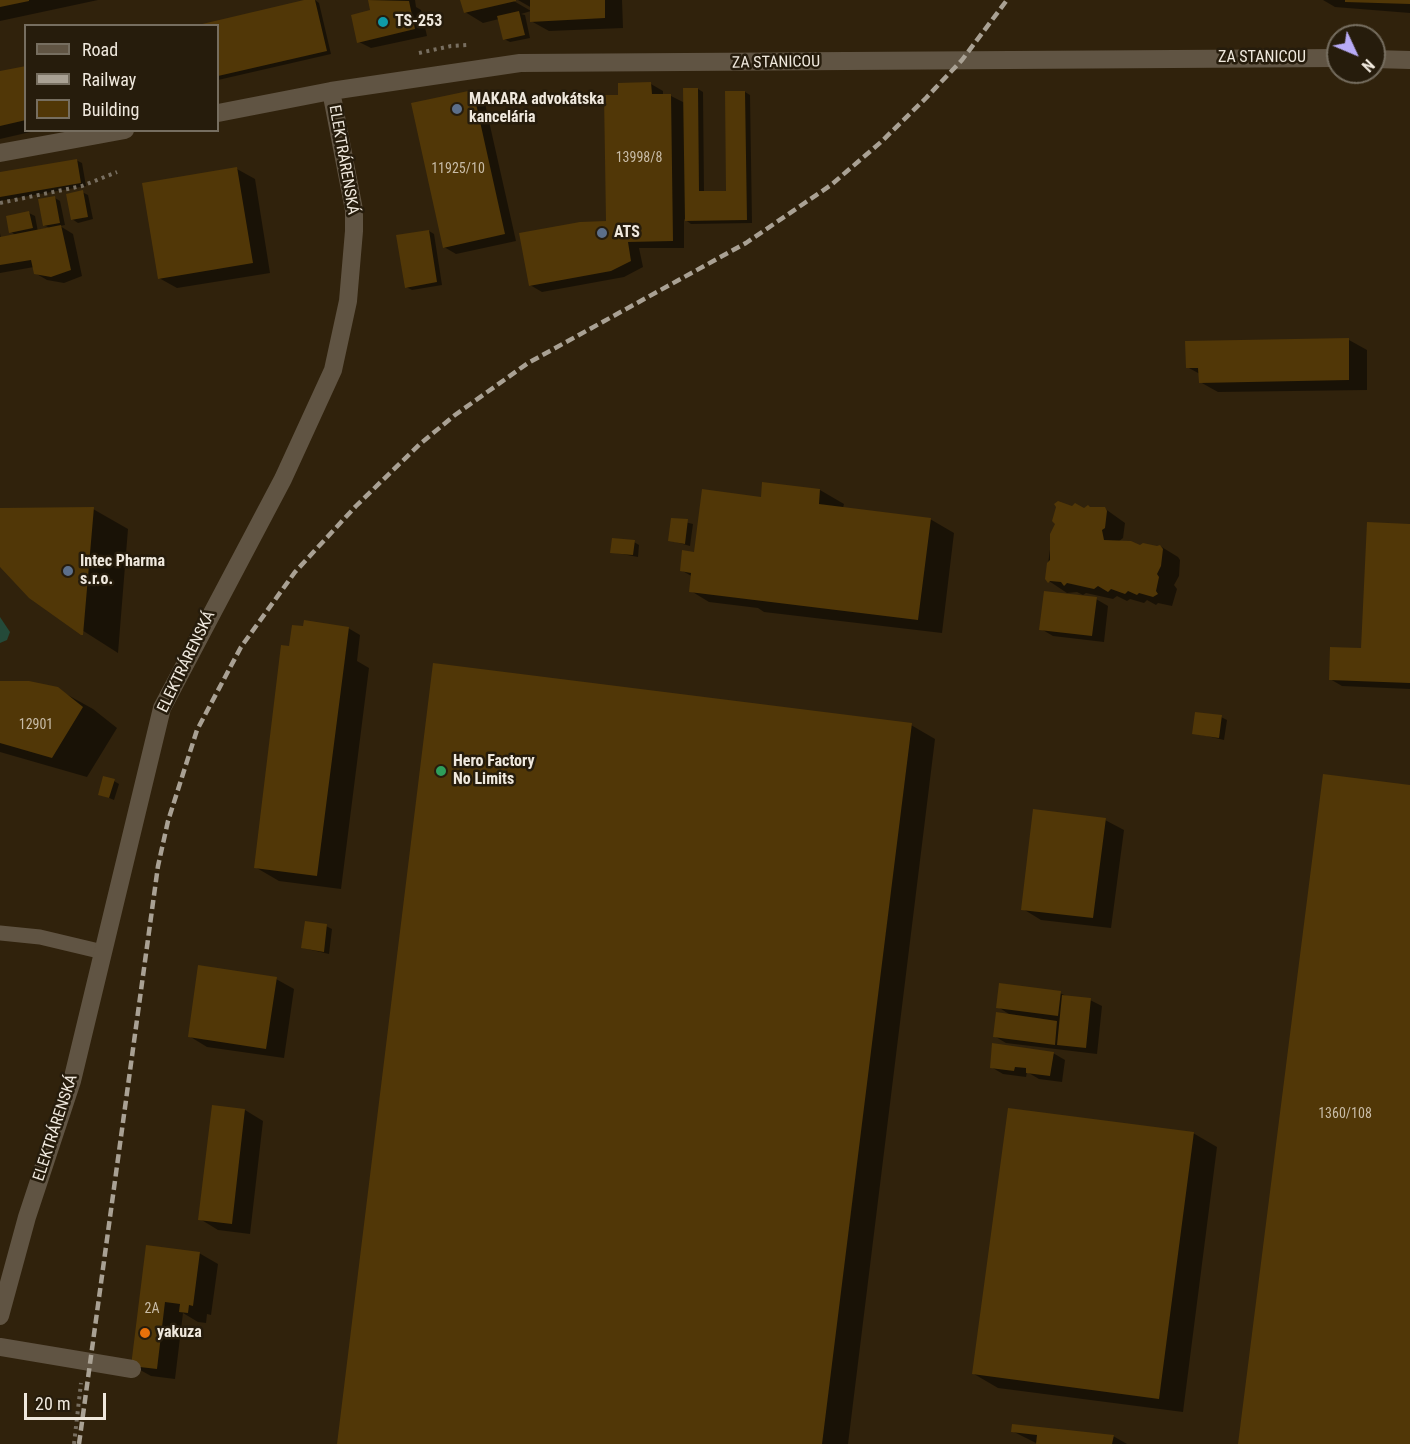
<!DOCTYPE html>
<meta charset="utf-8">
<style>
body{margin:0}
#map{position:relative;width:1410px;height:1444px;overflow:hidden;background:#261c0c;font-family:"Roboto Condensed",sans-serif}
canvas{display:block}
.legend{position:absolute;left:24px;top:24px;width:195px;height:108px;box-sizing:border-box;background:#261c0c;border:2px solid #766e60;margin:0;padding:8px 10px;list-style:none;font-size:18px;color:#efe8dd}
.legend li{display:flex;align-items:center;gap:12px;height:30px}
.legend b{width:30px;border:2px solid #766e60}
.north{position:absolute;left:1326px;top:24px;width:60px;height:60px;box-sizing:border-box;background:#261c0c;border:2px solid #766e60;border-radius:50%;rotate:134deg;font-size:16px;font-weight:700;line-height:24px;text-align:center;color:#efe8dd}
.north::after{content:'';display:block;margin:auto;width:21px;height:27px;background:#b8abf7;clip-path:polygon(50% 0,100% 100%,50% 72%,0 100%)}
.scale{position:absolute;left:24px;top:1393px;width:82px;height:27px;box-sizing:border-box;border:3px solid #efe8dd;border-top:0;padding-left:8px;font-size:18px;line-height:21px;white-space:nowrap;color:#efe8dd;-webkit-text-stroke:4px #261c0c;paint-order:stroke}
</style>
<div id="map">
<canvas width="1410" height="1444"></canvas>
<ul class="legend">
<li><b style="height:8px;background:#605443"></b>Road</li>
<li><b style="height:8px;background:#a9a194"></b>Railway</li>
<li><b style="height:16px;background:#513707"></b>Building</li>
</ul>
<div class="north">N</div>
<div class="scale">20 m</div>
</div>
<script>
const c = document.querySelector('canvas').getContext('2d');
c.lineJoin = 'round';
function paint(path, color) {
  c.fillStyle = color;
  c.fill(path, 'evenodd');
}
function poly(rows) {
  const path = new Path2D();
  for (const r of rows) {
    path.moveTo(r[0], r[1]);
    for (let i = 2; i < r.length; i += 2) path.lineTo(r[i], r[i + 1]);
  }
  return path;
}
function strokePath(path, color, width, dash) {
  c.strokeStyle = color;
  c.lineWidth = width;
  c.lineCap = dash ? 'butt' : 'round';
  c.setLineDash(dash || []);
  c.stroke(path);
}
function drawText(font, color, halo, rows, align = 'center') {
  c.font = font + ' "Roboto Condensed",sans-serif';
  c.lineWidth = 5;
  c.setLineDash([]);
  c.textBaseline = 'middle';
  c.strokeStyle = halo;
  c.fillStyle = color;
  for (const [text, x, y, turn = 0] of rows) {
    c.save();
    c.translate(x, y);
    c.rotate((+turn || 0) * Math.PI / 180);
    c.textAlign = isNaN(turn) ? turn : align;
    if (halo) c.strokeText(text, 0, 0);
    c.fillText(text, 0, 0);
    c.restore();
  }
}
paint(poly([
 [0,0,1410,0,1410,1444,0,1444],
 [26,26,218,26,218,130,26,130],
 [1338,36,1374,36,1374,72,1338,72]
]), '#30220c');
paint(poly([
 [0,617,10,632,7,640,0,643]
]), '#244a39');
paint(poly([
 [0,0,98,0,0,21],
 [315,0,319,3,331,54,218,80,218,26,200,26],
 [369,0,415,0,416,7,421,10,427,36,371,48,359,42,372,11],
 [462,0,512,0,531,11,521,14,525,15,530,38,510,42,504,39,499,19,483,23,465,12],
 [518,0,622,0,623,28,549,31,531,21,532,8],
 [1323,0,1410,0,1410,13,1335,7],
 [26,68,26,130,39,130,0,139,0,73],
 [651,84,663,91,663,96,671,96,685,103,698,89,703,92,704,193,727,193,745,92,750,95,752,223,691,224,684,219,684,248,639,248,643,267,624,277,542,292,530,285,608,223,620,96],
 [472,92,484,99,516,241,456,254,444,247],
 [76,160,82,163,86,186,0,201,0,173],
 [237,169,255,179,270,273,177,288,159,278],
 [82,192,88,195,93,219,78,223,72,219],
 [55,198,60,201,65,225,60,226,73,234,82,276,64,283,47,280,35,273,34,267,0,273,0,233,1,239,17,236,11,232,29,213,35,216,38,232,51,229,44,225],
 [429,231,434,234,442,285,412,290,406,287],
 [1349,340,1367,350,1367,390,1218,392,1200,382,1200,374,1187,367,1186,342],
 [820,490,844,504,843,508,930,519,954,533,942,633,764,612,758,608,709,602,691,591,693,577,681,570,696,554,762,498],
 [1104,508,1125,523,1123,538,1118,542,1140,547,1160,546,1178,557,1180,560,1179,576,1174,585,1177,589,1172,606,1158,603,1156,605,1147,600,1144,603,1130,599,1127,601,1117,596,1113,599,1086,593,1083,595,1077,592,1067,593,1046,579,1052,535,1084,510],
 [93,509,128,529,118,653,30,597,0,564,0,510],
 [673,519,693,524,690,546,669,540],
 [1410,526,1410,689,1342,686,1330,679,1367,650],
 [634,542,639,545,638,557,611,552],
 [1096,599,1108,606,1104,642,1053,636,1041,629],
 [348,628,360,635,357,661,369,668,341,889,279,881,255,867,290,648],
 [0,683,57,689,93,709,117,728,87,777,0,752],
 [1221,717,1227,720,1224,740,1194,733],
 [911,725,935,739,848,1444,338,1444],
 [114,781,119,784,114,800,100,794],
 [1105,820,1124,830,1111,928,1041,920,1023,909],
 [326,926,332,929,329,954,303,948],
 [276,979,294,989,284,1058,207,1047,189,1036],
 [1060,993,1068,997,1090,1000,1102,1006,1097,1054,1006,1043,994,1036,1012,1016,998,1007],
 [1053,1053,1065,1060,1062,1082,1039,1079,1027,1072,1026,1077,1003,1074,991,1067],
 [245,1110,263,1121,250,1234,218,1230,200,1219],
 [1193,1133,1217,1147,1183,1412,998,1388,974,1374],
 [148,1247,199,1253,218,1264,211,1315,207,1314,206,1323,198,1322,183,1313,175,1379,151,1376,133,1366],
 [1012,1431,1113,1436,1127,1444,1038,1444]
]), '#0007');
paint(poly([
 [0,0,29,0,29,1,0,7],
 [304,0,315,0,327,51,218,76,218,26,198,25],
 [368,0,409,1,415,29,357,43,351,15,370,10],
 [460,0,516,0,516,1,464,13],
 [530,0,605,0,605,18,530,22],
 [1345,0,1410,0,1410,4,1345,2],
 [519,11,525,35,503,40,497,16],
 [26,66,26,120,0,126,0,71],
 [651,82,652,94,671,94,673,241,628,242,631,261,611,271,529,286,519,233,580,222,606,221,604,95,618,95,618,83],
 [683,88,698,88,699,191,726,191,725,91,745,91,747,220,685,221],
 [473,90,505,234,443,248,411,103],
 [77,159,81,183,0,197,0,172],
 [237,167,253,263,158,279,142,183],
 [83,190,88,217,71,220,66,194],
 [55,196,60,223,43,226,38,199],
 [29,211,33,228,9,233,6,216],
 [61,225,71,270,51,277,34,274,31,260,0,265,0,237],
 [429,230,437,282,405,288,396,235],
 [1349,338,1349,380,1199,383,1198,368,1186,368,1185,341],
 [762,482,820,489,819,504,931,518,918,620,689,592,691,573,680,571,682,550,694,552,702,489,761,497],
 [1058,501,1072,506,1075,503,1084,508,1088,505,1090,507,1105,507,1107,511,1105,528,1102,530,1104,540,1131,541,1140,545,1143,543,1157,546,1160,545,1163,549,1161,566,1157,574,1159,577,1156,591,1158,594,1153,597,1139,593,1137,595,1128,591,1125,594,1111,589,1108,592,1098,586,1094,589,1067,583,1064,586,1061,582,1050,581,1048,583,1045,579,1047,563,1050,560,1050,534,1055,524,1052,521,1056,507,1054,504],
 [94,507,83,635,81,635,29,598,0,567,0,508],
 [671,518,688,519,685,544,668,541],
 [1367,522,1410,524,1410,683,1329,680,1330,647,1361,648],
 [612,538,635,540,633,555,610,553],
 [1044,591,1097,597,1092,636,1039,630],
 [304,620,349,627,317,876,254,868,281,645,289,646,292,625,303,626],
 [433,663,912,723,822,1444,337,1444],
 [0,681,29,681,58,687,83,707,52,758,0,743],
 [1195,712,1222,715,1219,738,1192,734],
 [1323,774,1410,785,1410,1444,1238,1444],
 [103,776,115,779,109,798,98,795],
 [1033,809,1106,818,1093,918,1021,910],
 [305,921,327,924,324,952,301,948],
 [198,965,277,977,266,1049,188,1037],
 [999,983,1061,991,1058,1016,996,1008],
 [1062,995,1091,998,1086,1048,1057,1045],
 [996,1012,1057,1021,1055,1045,993,1037],
 [992,1043,1054,1052,1050,1076,1026,1073,1026,1068,1015,1067,1014,1071,990,1068],
 [212,1105,245,1109,232,1224,198,1220],
 [1008,1108,1194,1132,1159,1399,972,1374],
 [146,1245,200,1252,193,1306,189,1305,188,1313,179,1312,180,1304,165,1302,157,1369,131,1366],
 [1012,1424,1114,1435,1112,1444,1036,1444,1037,1435,1011,1432]
]), '#513707');
strokePath(poly([
 [419,53,451,46,467,45],
 [0,203,82,186,117,172],
 [74,1444,81,1383]
]), '#786f61', 4, [3, 4.5]);
strokePath(poly([
 [0,933,40,937,103,952]
]), '#605443', 15);
strokePath(poly([
 [1374,59,1410,60],
 [218,113,331,91,520,63,1338,58],
 [0,153,125,130],
 [0,1316,27,1217,72,1081,162,708,283,479,333,370,348,301,354,231,354,210,331,91],
 [0,1347,132,1369]
]), '#605443', 18);
strokePath(poly([
 [79,1444,158,866,168,821,197,730,241,647,295,572,356,506,420,444,455,415,528,363,746,243,831,185,881,142,926,98,962,60,1007,0]
]), '#a9a194', 4.5, [9, 4.5]);
for (const [x, y, r, color] of [
 [383,22,6,"#0f9aa8"],
 [457,109,6,"#5c6f8a"],
 [602,233,6,"#5c6f8a"],
 [68,571,6,"#5c6f8a"],
 [441,771,6,"#2e9e5b"],
 [145,1333,6,"#e8710a"]
]) {
  const dot = new Path2D();
  dot.arc(x, y, r, 0, 2 * Math.PI);
  c.fillStyle = color;
  c.fill(dot);
  strokePath(dot, '#261c0c', 2);
}
drawText('14px', '#c8bca8', null, [
 ["13998/8",639,158],
 ["11925/10",458,169],
 ["12901",36,725],
 ["1360/108",1345,1114],
 ["2A",152,1309]
]);
drawText('bold 16px', '#efe8dd', '#261c0c', [
 ["TS-253",395,22],
 ["MAKARA advokátska",469,100],
 ["kancelária",469,118],
 ["ATS",614,233],
 ["Intec Pharma",80,562],
 ["s.r.o.",80,580],
 ["Hero Factory",453,762],
 ["No Limits",453,780],
 ["yakuza",157,1333]
], 'left');
drawText('16px', '#efe8dd', '#261c0c', [
 ["ZA STANICOU",1262,58],
 ["ZA STANICOU",776,63,-1],
 ["ELEKTRÁRENSKÁ",343,160,80],
 ["ELEKTRÁRENSKÁ",187,662,-64],
 ["ELEKTRÁRENSKÁ",56,1128,-72]
]);
</script>
